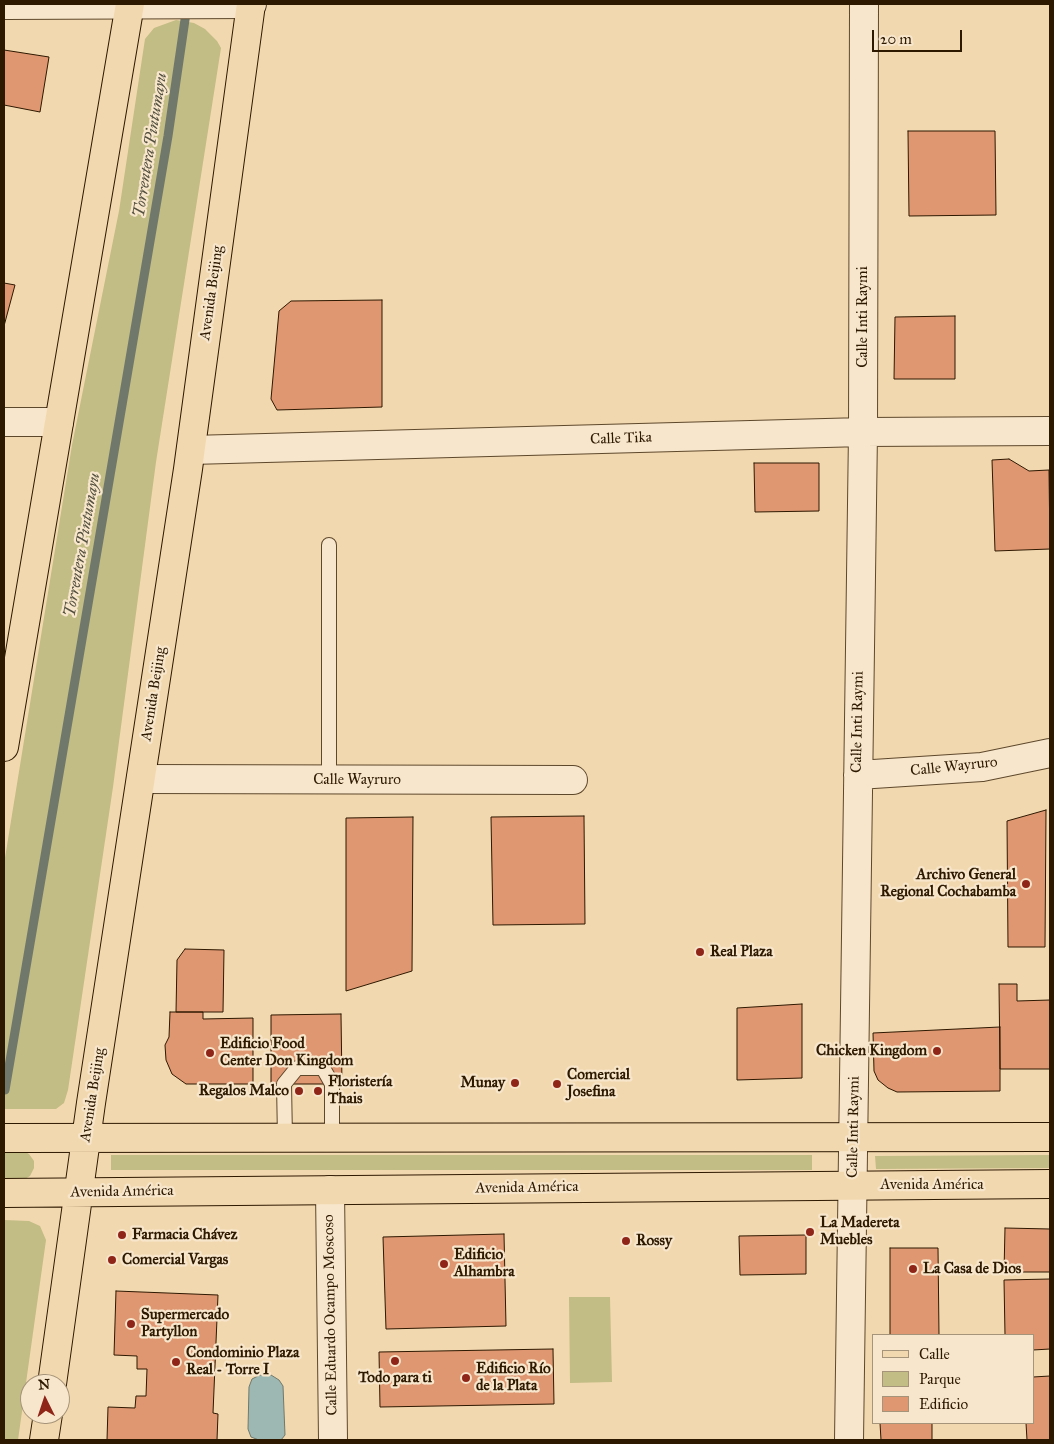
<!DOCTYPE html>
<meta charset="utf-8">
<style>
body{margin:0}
#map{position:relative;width:1054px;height:1444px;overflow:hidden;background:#f2d8af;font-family:"IM FELL Great Primer",serif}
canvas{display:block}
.frame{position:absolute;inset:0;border:5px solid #2d1800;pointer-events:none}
.legend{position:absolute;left:872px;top:1334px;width:162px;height:90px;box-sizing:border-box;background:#f7e6cb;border:1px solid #a6947a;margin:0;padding:6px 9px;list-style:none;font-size:15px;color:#2d1800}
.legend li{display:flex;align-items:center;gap:10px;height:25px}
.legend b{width:25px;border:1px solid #a6947a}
.north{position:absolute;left:20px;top:1374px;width:50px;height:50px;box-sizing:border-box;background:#f7e6cb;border:1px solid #a6947a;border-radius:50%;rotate:356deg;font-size:14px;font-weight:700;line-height:20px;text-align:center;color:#2d1800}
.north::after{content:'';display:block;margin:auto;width:18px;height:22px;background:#8f2418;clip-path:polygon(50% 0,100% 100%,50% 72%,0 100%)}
.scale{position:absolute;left:872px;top:30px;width:90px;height:22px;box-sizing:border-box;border:2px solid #2d1800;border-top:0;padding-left:6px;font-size:15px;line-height:18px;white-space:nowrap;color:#2d1800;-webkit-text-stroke:4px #f7e6cb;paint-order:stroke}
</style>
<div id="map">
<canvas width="1054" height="1444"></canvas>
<div class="frame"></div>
<ul class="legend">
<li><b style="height:6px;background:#f2d8af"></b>Calle</li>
<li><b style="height:14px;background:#c2bc85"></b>Parque</li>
<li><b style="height:14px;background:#df9772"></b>Edificio</li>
</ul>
<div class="north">N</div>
<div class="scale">20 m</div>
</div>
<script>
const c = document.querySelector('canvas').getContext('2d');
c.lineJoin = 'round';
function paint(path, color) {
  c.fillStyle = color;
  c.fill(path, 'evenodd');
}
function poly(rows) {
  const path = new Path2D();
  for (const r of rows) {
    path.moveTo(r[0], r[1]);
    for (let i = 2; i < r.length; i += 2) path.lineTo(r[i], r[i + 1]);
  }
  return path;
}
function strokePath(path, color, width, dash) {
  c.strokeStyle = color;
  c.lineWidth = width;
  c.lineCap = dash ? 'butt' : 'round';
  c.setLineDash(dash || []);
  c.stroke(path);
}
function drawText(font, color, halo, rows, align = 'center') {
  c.font = font + ' "IM FELL Great Primer",serif';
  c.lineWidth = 4.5;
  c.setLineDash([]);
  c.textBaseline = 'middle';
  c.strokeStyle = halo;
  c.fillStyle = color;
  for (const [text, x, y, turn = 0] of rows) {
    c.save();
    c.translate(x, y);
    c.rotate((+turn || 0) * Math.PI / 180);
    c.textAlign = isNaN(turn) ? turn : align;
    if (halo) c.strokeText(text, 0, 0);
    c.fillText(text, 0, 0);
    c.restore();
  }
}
paint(poly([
 [176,20,194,23,205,29,217,41,221,48,156,462,113,787,68,1090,64,1103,56,1109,4,1109,4,864,72,445,119,211,145,39,154,28],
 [20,1149,29,1154,34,1161,34,1168,30,1176,20,1182,4,1182,4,1150],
 [111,1155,812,1155,812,1170,111,1170],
 [1050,1155,1050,1168,876,1169,875,1156],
 [4,1220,29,1221,40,1226,46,1240,18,1440,4,1440],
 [569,1297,610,1297,612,1382,570,1383]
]), '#c2bc85');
const water = poly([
 [260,1375,271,1375,279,1380,283,1386,285,1435,281,1440,259,1440,251,1437,248,1429,249,1387,252,1379,260,1375]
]);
paint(water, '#9db8b3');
strokePath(water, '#70786b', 1);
strokePath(poly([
 [5,1090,168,136,187,6]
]), '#70786b', 9);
const building = poly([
 [4,50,49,57,40,112,4,105,4,50],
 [908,131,995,131,996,215,909,216,908,131],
 [4,283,15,285,4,326,4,283],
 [382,300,382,407,277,410,271,399,279,311,291,301,382,300],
 [955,316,955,379,894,379,895,317,955,316],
 [1009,459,1029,471,1049,470,1050,549,995,551,992,460,1009,459],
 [754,463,819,463,819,511,755,512,754,463],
 [1046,810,1045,947,1008,947,1007,821,1046,810],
 [584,816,585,924,493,925,491,817,584,816],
 [413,817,412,971,346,991,346,818,413,817],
 [185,949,224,950,223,1012,176,1012,177,960,185,949],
 [999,984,1017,984,1017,1001,1050,1000,1050,1069,1000,1069,999,984],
 [802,1004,802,1078,737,1080,737,1008,802,1004],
 [170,1012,203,1012,203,1019,253,1018,253,1084,186,1084,172,1074,166,1060,165,1045,169,1037,170,1012],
 [341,1014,342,1084,271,1084,271,1015,341,1014],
 [1000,1027,1000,1091,897,1092,888,1088,878,1080,874,1071,873,1033,1000,1027],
 [1005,1228,1050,1229,1050,1272,1004,1272,1005,1228],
 [504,1234,506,1326,386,1329,383,1237,504,1234],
 [806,1235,806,1274,740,1275,739,1236,806,1235],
 [890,1248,938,1248,939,1335,890,1335,890,1248],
 [1050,1279,1050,1349,1033,1350,1033,1335,1005,1335,1004,1280,1050,1279],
 [116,1291,218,1295,213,1413,218,1414,217,1440,107,1440,108,1407,135,1408,136,1396,146,1396,147,1369,137,1369,137,1356,114,1355,116,1291],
 [553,1349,554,1404,380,1407,379,1352,553,1349],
 [1050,1376,1050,1440,1027,1440,1026,1423,1033,1423,1033,1377,1050,1376],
 [880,1423,932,1423,932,1440,881,1440,880,1423]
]);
paint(building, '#df9772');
strokePath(building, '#2d1800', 1);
const lane = poly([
 [329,780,329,545],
 [285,1138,284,1084,297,1068,323,1068,332,1084,332,1137]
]);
const street = poly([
 [4,5,252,4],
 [4,422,59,422],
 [191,450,863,432,1050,431],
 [858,775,982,767,1050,753],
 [141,779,573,780],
 [330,1190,333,1440],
 [849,1440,863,432,864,4]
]);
const primary = poly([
 [4,747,130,4],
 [4,1138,1050,1137],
 [4,1193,1050,1184],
 [52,1384,91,1103,188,469,251,4],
 [44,1440,48,1414]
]);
strokePath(lane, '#5e482c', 16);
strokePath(street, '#5e482c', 30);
strokePath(primary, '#2d1800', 30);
strokePath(lane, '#f7e6cb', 14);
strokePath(street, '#f7e6cb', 28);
strokePath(primary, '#f2d8af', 28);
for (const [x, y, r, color] of [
 [1026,884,5,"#8f2418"],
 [700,952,5,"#8f2418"],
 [937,1051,5,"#8f2418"],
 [210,1053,5,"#8f2418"],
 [515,1083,5,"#8f2418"],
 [557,1084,5,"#8f2418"],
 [299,1091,5,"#8f2418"],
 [318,1091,5,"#8f2418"],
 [810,1232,5,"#8f2418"],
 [122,1235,5,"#8f2418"],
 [626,1241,5,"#8f2418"],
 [112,1260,5,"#8f2418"],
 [444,1264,5,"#8f2418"],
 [913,1269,5,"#8f2418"],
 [131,1324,5,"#8f2418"],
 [395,1361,5,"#8f2418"],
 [176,1362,5,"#8f2418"],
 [466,1378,5,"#8f2418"]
]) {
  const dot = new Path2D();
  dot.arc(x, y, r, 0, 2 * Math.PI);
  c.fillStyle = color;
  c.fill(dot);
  strokePath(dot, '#f7e6cb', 2);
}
drawText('15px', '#2d1800', '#f7e6cb', [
 ["Avenida Beijing",212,293,-82],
 ["Calle Inti Raymi",863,317,-90],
 ["Calle Tika",621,439,-2],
 ["Avenida Beijing",154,694,-81],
 ["Calle Inti Raymi",858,722,-89],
 ["Calle Wayruro",954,767,-6],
 ["Calle Wayruro",357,780],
 ["Avenida Beijing",93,1095,-81],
 ["Calle Inti Raymi",854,1127,-89],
 ["Avenida América",932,1185],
 ["Avenida América",527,1188,-1],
 ["Avenida América",122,1192,-1],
 ["Calle Eduardo Ocampo Moscoso",331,1315,-91]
]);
drawText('bold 15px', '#2d1800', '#f7e6cb', [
 ["Archivo General",1016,875,"right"],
 ["Regional Cochabamba",1016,892,"right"],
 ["Real Plaza",710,952],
 ["Edificio Food",220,1044],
 ["Center Don Kingdom",220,1061],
 ["Chicken Kingdom",927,1051,"right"],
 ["Comercial",567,1075],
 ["Josefina",567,1092],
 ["Floristería",328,1082],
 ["Thais",328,1099],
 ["Munay",505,1083,"right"],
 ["Regalos Malco",289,1091,"right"],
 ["La Madereta",820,1223],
 ["Muebles",820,1240],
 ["Farmacia Chávez",132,1235],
 ["Rossy",636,1241],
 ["Edificio",454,1255],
 ["Alhambra",454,1272],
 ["Comercial Vargas",122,1260],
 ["La Casa de Dios",923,1269],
 ["Supermercado",141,1315],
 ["Partyllon",141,1332],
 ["Condominio Plaza",186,1353],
 ["Real - Torre I",186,1370],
 ["Edificio Río",476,1369],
 ["de la Plata",476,1386],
 ["Todo para ti",395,1378,"center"]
], 'left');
drawText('italic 16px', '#54503f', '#f7e6cb', [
 ["Torrentera Pintumayu",151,145,-81],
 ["Torrentera Pintumayu",83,545,-80]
]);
</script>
